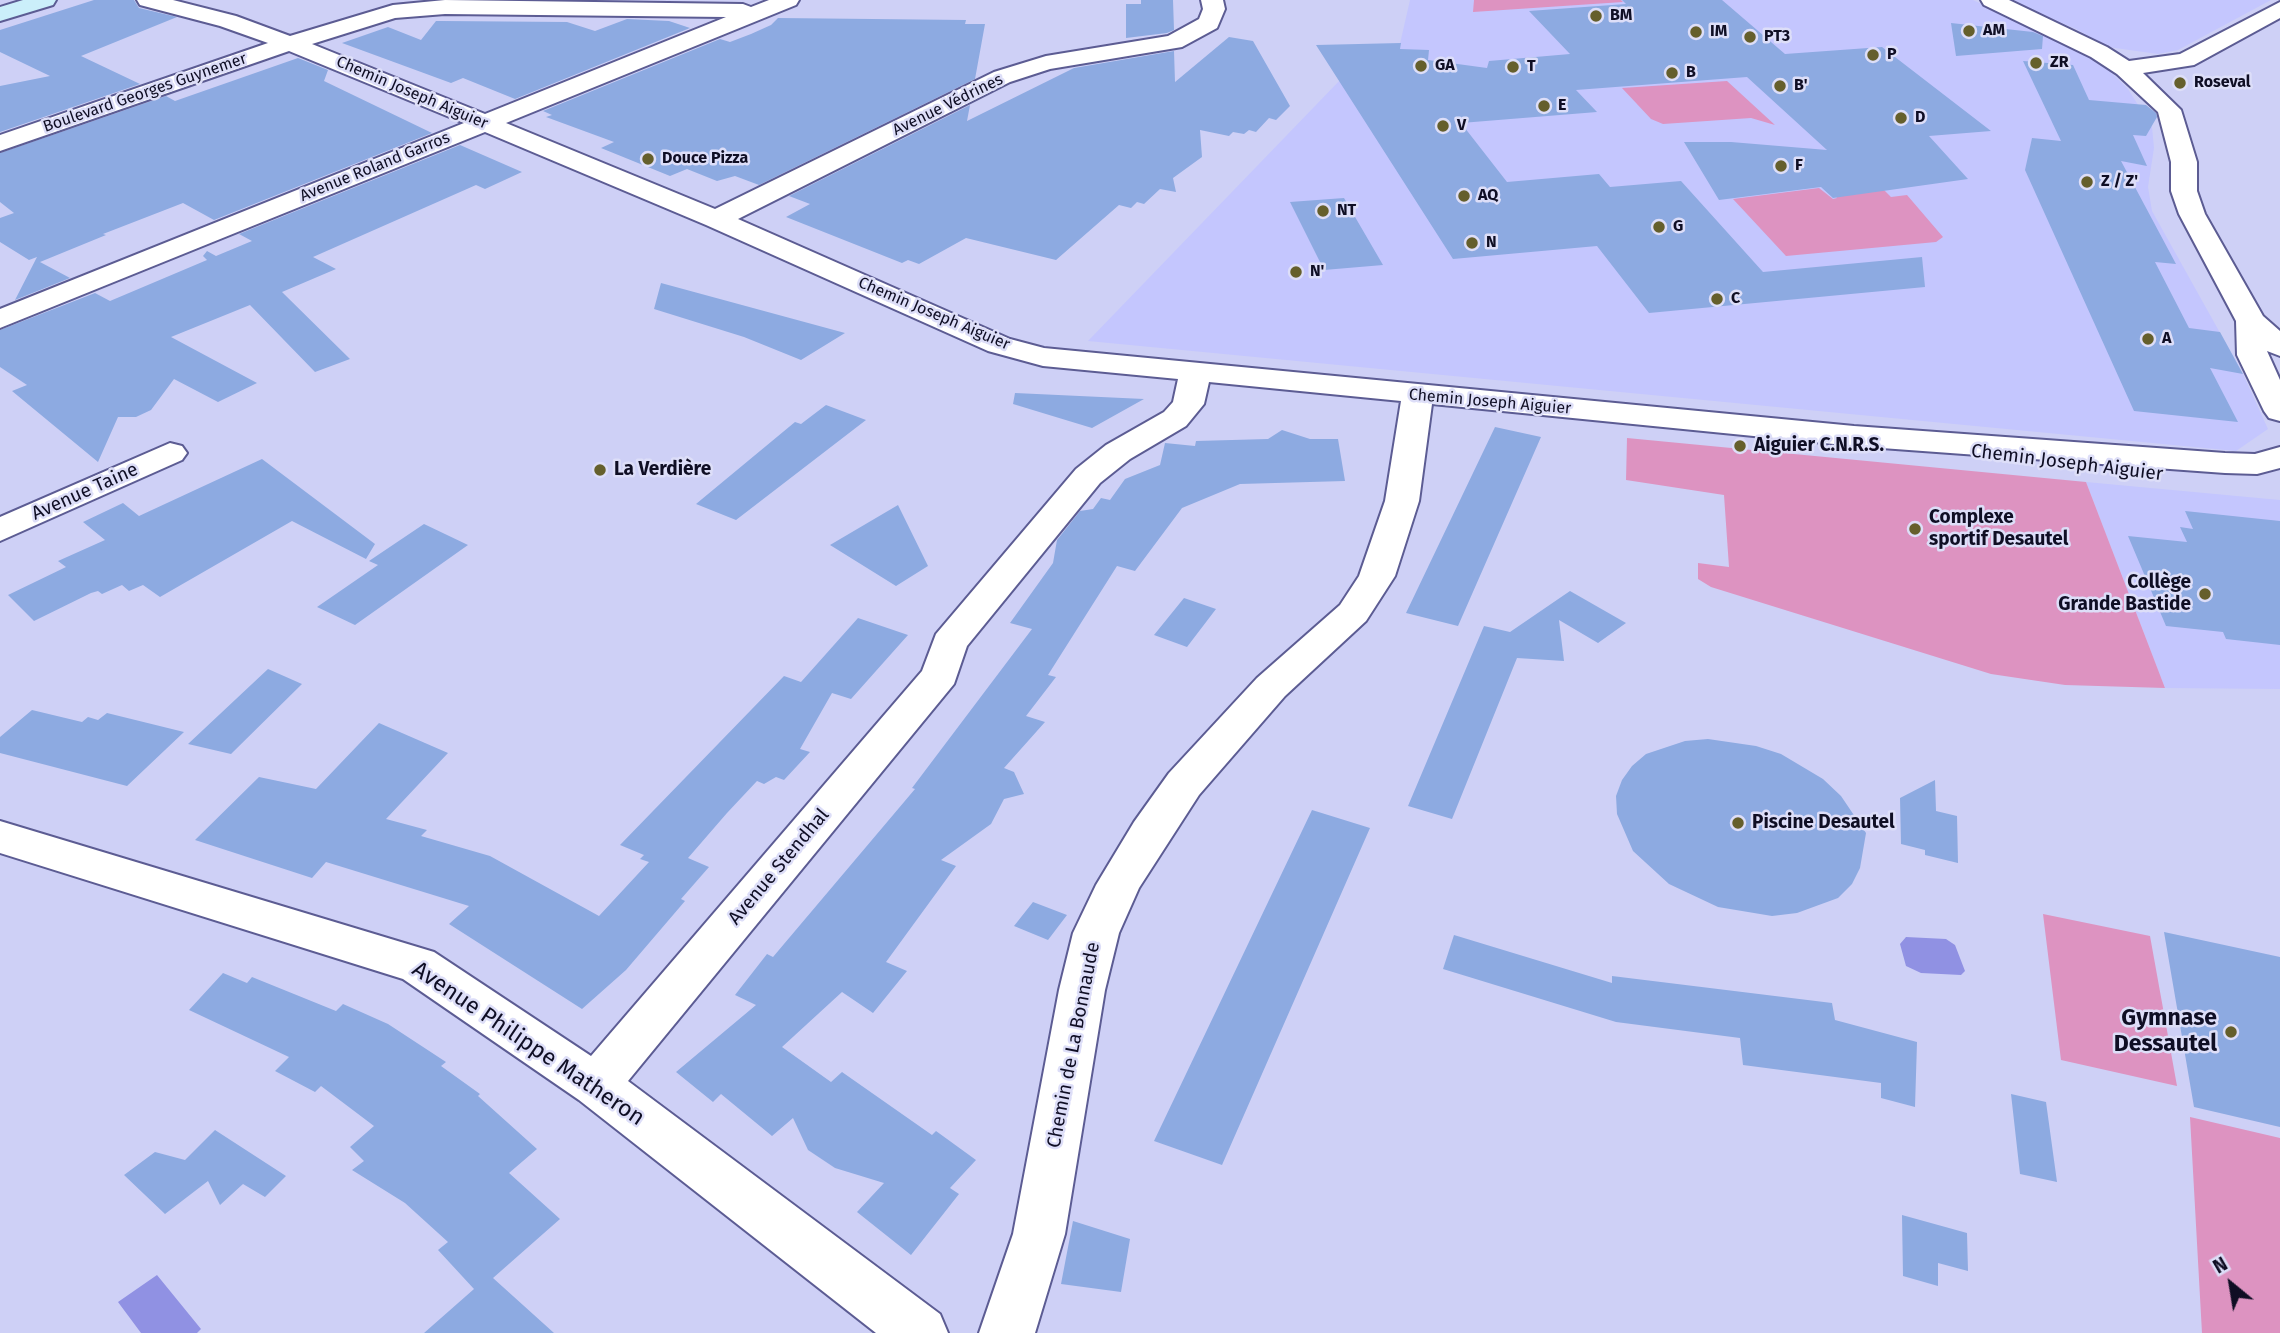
<!DOCTYPE html>
<meta charset="utf-8">
<style>
body{margin:0}
#map{position:relative;width:2280px;height:1333px;overflow:hidden;background:#ced0f6;font-family:"Fira Sans",sans-serif}
canvas{display:block}
.north{position:absolute;left:2196px;top:1249px;width:70px;height:70px;-webkit-text-stroke:5px #dddef8;paint-order:stroke;rotate:330deg;font-size:19px;font-weight:700;line-height:28px;text-align:center;color:#0f0e24}
.north::after{content:'';display:block;margin:auto;width:24px;height:32px;background:#0f0e24;clip-path:polygon(50% 0,100% 100%,50% 72%,0 100%)}
</style>
<div id="map">
<canvas width="2280" height="1333"></canvas>
<div class="north">N</div>
</div>
<script>
const c = document.querySelector('canvas').getContext('2d');
c.lineJoin = 'round';
function paint(path, color) {
  c.fillStyle = color;
  c.fill(path, 'evenodd');
}
function poly(rows) {
  const path = new Path2D();
  for (const r of rows) {
    path.moveTo(r[0], r[1]);
    for (let i = 2; i < r.length; i += 2) path.lineTo(r[i], r[i + 1]);
  }
  return path;
}
function strokePath(path, color, width, dash) {
  c.strokeStyle = color;
  c.lineWidth = width;
  c.lineCap = dash ? 'butt' : 'round';
  c.setLineDash(dash || []);
  c.stroke(path);
}
function drawText(font, color, halo, rows, align = 'center') {
  c.font = font + ' "Fira Sans",sans-serif';
  c.lineWidth = 5;
  c.setLineDash([]);
  c.textBaseline = 'middle';
  c.strokeStyle = halo;
  c.fillStyle = color;
  for (const [text, x, y, turn = 0] of rows) {
    c.save();
    c.translate(x, y);
    c.rotate((+turn || 0) * Math.PI / 180);
    c.textAlign = isNaN(turn) ? turn : align;
    if (halo) c.strokeText(text, 0, 0);
    c.fillText(text, 0, 0);
    c.restore();
  }
}
paint(poly([
 [1410,0,1973,0,2073,47,2110,71,2128,89,2152,127,2154,148,2148,187,2152,211,2243,374,2268,429,2236,451,1088,341,1371,48,1399,48],
 [2008,0,2271,0,2178,50,2158,54,2108,47,2076,29],
 [2086,482,2280,500,2280,689,2165,688]
]), '#c4c6fe');
paint(poly([
 [1474,0,1621,0,1623,2,1473,12],
 [1727,81,1775,125,1751,118,1663,124,1651,119,1622,88],
 [1819,188,1833,199,1837,198,1835,195,1884,190,1891,197,1907,195,1943,237,1936,242,1786,256,1733,199],
 [1627,438,2086,482,2165,688,2065,685,1991,674,1711,587,1698,579,1698,563,1729,567,1724,495,1626,480],
 [2043,914,2150,936,2177,1086,2061,1060],
 [2190,1117,2280,1138,2280,1333,2202,1333]
]), '#dd93c1');
paint(poly([
 [1906,937,1946,939,1955,945,1965,971,1961,975,1921,973,1906,966,1900,944],
 [157,1275,201,1329,197,1333,141,1333,118,1302]
]), '#9091e3');
paint(poly([
 [94,0,134,0,139,8,177,17,81,56,140,84,0,132,0,86,50,76,0,52,0,30],
 [1141,0,1173,0,1174,30,1167,33,1126,38,1126,4,1141,4],
 [1622,0,1722,0,1785,54,1882,47,1991,131,1929,136,1968,179,1833,198,1821,187,1719,200,1684,142,1731,142,1827,150,1747,77,1576,90,1597,112,1461,123,1507,182,1599,174,1610,187,1681,181,1763,272,1922,257,1925,287,1649,313,1597,246,1453,259,1316,45,1401,43,1400,49,1429,50,1428,60,1487,68,1489,61,1570,54,1529,11,1626,4],
 [778,18,966,20,965,24,985,24,975,79,759,185,735,176,717,181,687,169,670,176,601,148,614,142,546,117,552,115,543,111,720,39,730,42,751,34,771,25],
 [627,19,669,21,690,28,515,99,463,78,451,83,342,43,388,27,421,40,436,21,442,21,567,22,595,31],
 [1951,23,2033,32,2043,36,2042,49,1956,56],
 [1229,37,1253,41,1290,106,1276,120,1269,118,1256,132,1249,130,1244,134,1233,132,1229,136,1200,130,1202,157,1173,178,1176,192,1160,189,1144,204,1137,202,1131,208,1119,205,1056,260,966,238,919,264,908,260,902,263,786,217,810,204,789,196,970,105,967,121,1074,68,1174,51,1175,82],
 [298,58,328,70,324,81,432,133,214,220,183,203,103,234,106,235,40,262,70,278,15,300,37,257,29,260,0,242,0,218,14,213,0,202,0,153,166,96,175,101],
 [2023,61,2073,65,2089,100,2146,105,2156,113,2157,117,2146,136,2133,135,2147,166,2121,161,2176,264,2155,262,2189,328,2220,332,2243,374,2210,368,2238,422,2134,411,2025,170,2032,138,2061,141],
 [460,145,522,172,485,189,476,185,313,257,336,269,282,292,350,359,315,372,250,305,171,337,257,383,218,402,174,379,151,410,136,417,118,417,98,462,12,391,27,385,0,367,0,330,95,293,110,301,207,260,203,256,207,251,216,256,252,241,239,234],
 [1344,198,1383,265,1324,270,1290,202],
 [661,283,845,333,801,360,744,337,654,309],
 [1015,393,1144,399,1092,428,1013,404],
 [826,405,866,420,736,520,696,504,795,422,801,424],
 [1495,427,1541,437,1458,626,1406,613],
 [1282,430,1310,439,1338,439,1345,481,1240,484,1182,508,1135,571,1117,566,1048,675,1056,677,1026,716,1045,722,1004,768,1014,772,1024,794,1004,799,991,824,941,860,956,866,886,962,907,971,873,1013,842,992,782,1047,831,1082,842,1072,932,1135,936,1131,976,1160,950,1188,959,1194,911,1255,857,1212,884,1183,835,1168,808,1150,793,1118,772,1136,721,1094,713,1102,676,1072,756,1005,735,995,767,954,773,957,915,789,912,788,1032,629,1010,623,1053,563,1057,540,1080,511,1093,509,1101,498,1110,500,1125,479,1160,465,1165,443,1195,446,1196,441,1268,439],
 [262,459,375,544,366,559,292,521,160,597,143,585,129,591,122,585,102,594,98,591,91,593,34,621,8,595,66,567,58,561,105,540,83,522,123,503,139,516],
 [898,505,928,566,896,586,830,545],
 [2185,511,2280,521,2280,645,2226,639,2223,632,2166,626,2128,536,2187,542,2180,527,2193,529],
 [424,524,468,545,355,625,317,607,378,565,369,561],
 [1570,591,1626,623,1598,643,1559,620,1564,661,1517,658,1452,819,1408,806,1484,626,1510,632],
 [1184,598,1216,609,1187,647,1154,635],
 [858,618,908,635,851,699,832,693,800,749,810,752,784,780,776,777,764,784,757,781,727,813,688,858,709,867,681,899,685,901,626,970,582,1009,449,924,469,906,326,862,312,878,195,840,259,777,316,789,379,723,448,753,386,819,427,830,421,836,490,856,599,916,649,862,640,859,644,855,620,845,784,676,801,682],
 [268,669,302,684,231,754,188,744],
 [32,710,82,722,88,717,98,720,107,713,184,732,127,786,0,753,0,737],
 [1708,739,1756,746,1781,754,1823,779,1841,796,1866,833,1860,868,1852,884,1838,898,1797,913,1772,916,1718,907,1669,884,1633,851,1617,814,1616,796,1622,780,1632,766,1646,754,1685,741],
 [1935,780,1936,811,1957,816,1958,863,1925,855,1925,850,1901,844,1900,798],
 [1312,810,1370,828,1222,1165,1154,1141],
 [1033,902,1067,915,1048,940,1014,926],
 [2164,932,2280,957,2280,1127,2194,1107],
 [1454,935,1612,983,1612,976,1832,1003,1835,1020,1917,1042,1915,1107,1881,1098,1881,1083,1743,1065,1740,1038,1616,1022,1443,969],
 [223,973,247,983,252,977,336,1011,343,1004,388,1024,446,1062,441,1066,480,1094,478,1096,537,1149,509,1173,560,1219,493,1278,554,1333,424,1333,474,1289,438,1250,448,1242,405,1203,352,1170,364,1161,350,1147,374,1126,321,1086,315,1092,275,1071,289,1057,189,1010],
 [2011,1094,2046,1102,2057,1182,2020,1174],
 [215,1130,286,1176,265,1197,243,1184,220,1205,208,1181,165,1214,124,1175,155,1152,185,1160],
 [1902,1215,1967,1233,1968,1271,1938,1263,1938,1286,1903,1276],
 [1073,1221,1130,1239,1121,1292,1061,1284]
]), '#8daae1');
const minor = poly([
 [137,0,173,0,236,16,290,36,393,5,445,0,743,4,751,7,769,0,799,0,796,5,506,123,715,209,994,72,1046,56,1168,36,1199,19,1203,9,1201,0,1223,0,1225,9,1217,28,1182,47,1050,69,1010,82,738,219,1010,339,1044,348,1854,426,2225,453,2255,454,2280,447,2280,468,2257,474,2225,473,1854,446,1432,404,1419,501,1395,576,1366,621,1285,696,1199,795,1139,888,1119,933,1105,990,1065,1234,1035,1333,979,1333,1013,1234,1059,990,1073,933,1096,885,1134,822,1169,773,1257,678,1340,605,1359,576,1385,501,1401,401,1209,382,1204,404,1186,426,1130,459,1100,483,967,646,954,684,628,1081,940,1314,948,1333,876,1333,579,1100,403,979,0,853,0,821,434,952,591,1056,922,671,936,634,1076,469,1106,445,1164,412,1173,402,1178,379,1043,366,988,351,706,225,485,132,0,328,0,309,464,123,289,51,0,151,0,135,268,43,220,26,140,5,137,0],
 [445,14,726,17,485,114,312,44,395,18,445,14],
 [1981,0,2009,0,2107,47,2129,61,2180,54,2280,2,2280,18,2194,65,2143,73,2181,110,2197,162,2197,191,2205,214,2263,316,2280,331,2280,356,2267,351,2280,380,2280,421,2269,418,2264,411,2237,355,2236,321,2179,214,2171,191,2171,162,2158,112,2117,74,2091,57,1984,5,1981,0],
 [170,443,182,446,187,453,182,460,0,541,0,517,170,443]
]);
const secondary = poly([
 [23,0,56,0,53,5,0,21,0,7,23,0]
]);
strokePath(minor, '#5c5c93', 4);
strokePath(secondary, '#5c5c93', 4);
paint(minor, '#fff');
paint(secondary, '#cbeffa');
for (const [x, y, r, color] of [
 [1596,16,7,"#655f2c"],
 [1969,31,7,"#655f2c"],
 [1696,32,7,"#655f2c"],
 [1750,37,7,"#655f2c"],
 [1873,55,7,"#655f2c"],
 [2036,63,7,"#655f2c"],
 [1421,66,7,"#655f2c"],
 [1513,67,7,"#655f2c"],
 [1672,73,7,"#655f2c"],
 [2180,83,7,"#655f2c"],
 [1780,86,7,"#655f2c"],
 [1544,106,7,"#655f2c"],
 [1901,118,7,"#655f2c"],
 [1443,126,7,"#655f2c"],
 [648,159,7,"#655f2c"],
 [1781,166,7,"#655f2c"],
 [2087,182,7,"#655f2c"],
 [1464,196,7,"#655f2c"],
 [1323,211,7,"#655f2c"],
 [1659,227,7,"#655f2c"],
 [1472,243,7,"#655f2c"],
 [1296,272,7,"#655f2c"],
 [1717,299,7,"#655f2c"],
 [2148,339,7,"#655f2c"],
 [1740,446,7,"#655f2c"],
 [600,470,7,"#655f2c"],
 [1915,529,7,"#655f2c"],
 [2205,594,7,"#655f2c"],
 [1738,823,7,"#655f2c"],
 [2231,1032,7,"#655f2c"]
]) {
  const dot = new Path2D();
  dot.arc(x, y, r, 0, 2 * Math.PI);
  c.fillStyle = color;
  c.fill(dot);
  strokePath(dot, '#dddef8', 2.5);
}
drawText('bold 16px', '#0f0e24', '#dddef8', [
 ["BM",1610,16],
 ["AM",1983,31],
 ["IM",1710,32],
 ["PT3",1764,37],
 ["P",1887,55],
 ["ZR",2050,63],
 ["GA",1435,66],
 ["T",1527,67],
 ["B",1686,73],
 ["Roseval",2194,83],
 ["B'",1794,86],
 ["E",1558,106],
 ["D",1915,118],
 ["V",1457,126],
 ["Douce Pizza",662,159],
 ["F",1795,166],
 ["Z / Z'",2101,182],
 ["AQ",1478,196],
 ["NT",1337,211],
 ["G",1673,227],
 ["N",1486,243],
 ["N'",1310,272],
 ["C",1731,299],
 ["A",2162,339]
], 'left');
drawText('16px', '#0f0e24', '#dddef8', [
 ["Boulevard Georges Guynemer",145,93,-19],
 ["Chemin Joseph Aiguier",412,93,23],
 ["Avenue Védrines",948,105,-26],
 ["Avenue Roland Garros",375,167,-22],
 ["Chemin Joseph Aiguier",934,314,23],
 ["Chemin Joseph Aiguier",1490,402,5]
]);
drawText('bold 19px', '#0f0e24', '#dddef8', [
 ["Aiguier C.N.R.S.",1754,446],
 ["La Verdière",614,470],
 ["Complexe",1929,518],
 ["sportif Desautel",1929,540],
 ["Collège",2191,583,"right"],
 ["Grande Bastide",2191,605,"right"],
 ["Piscine Desautel",1752,823]
], 'left');
drawText('19px', '#0f0e24', '#dddef8', [
 ["Chemin Joseph Aiguier",2067,463,7],
 ["Avenue Taine",85,492,-24],
 ["Avenue Stendhal",779,867,-50],
 ["Chemin de La Bonnaude",1074,1045,-79]
]);
drawText('bold 23px', '#0f0e24', '#dddef8', [
 ["Gymnase",2217,1019],
 ["Dessautel",2217,1045]
], 'right');
drawText('23px', '#0f0e24', '#dddef8', [
 ["Avenue Philippe Matheron",528,1044,34]
]);
</script>
